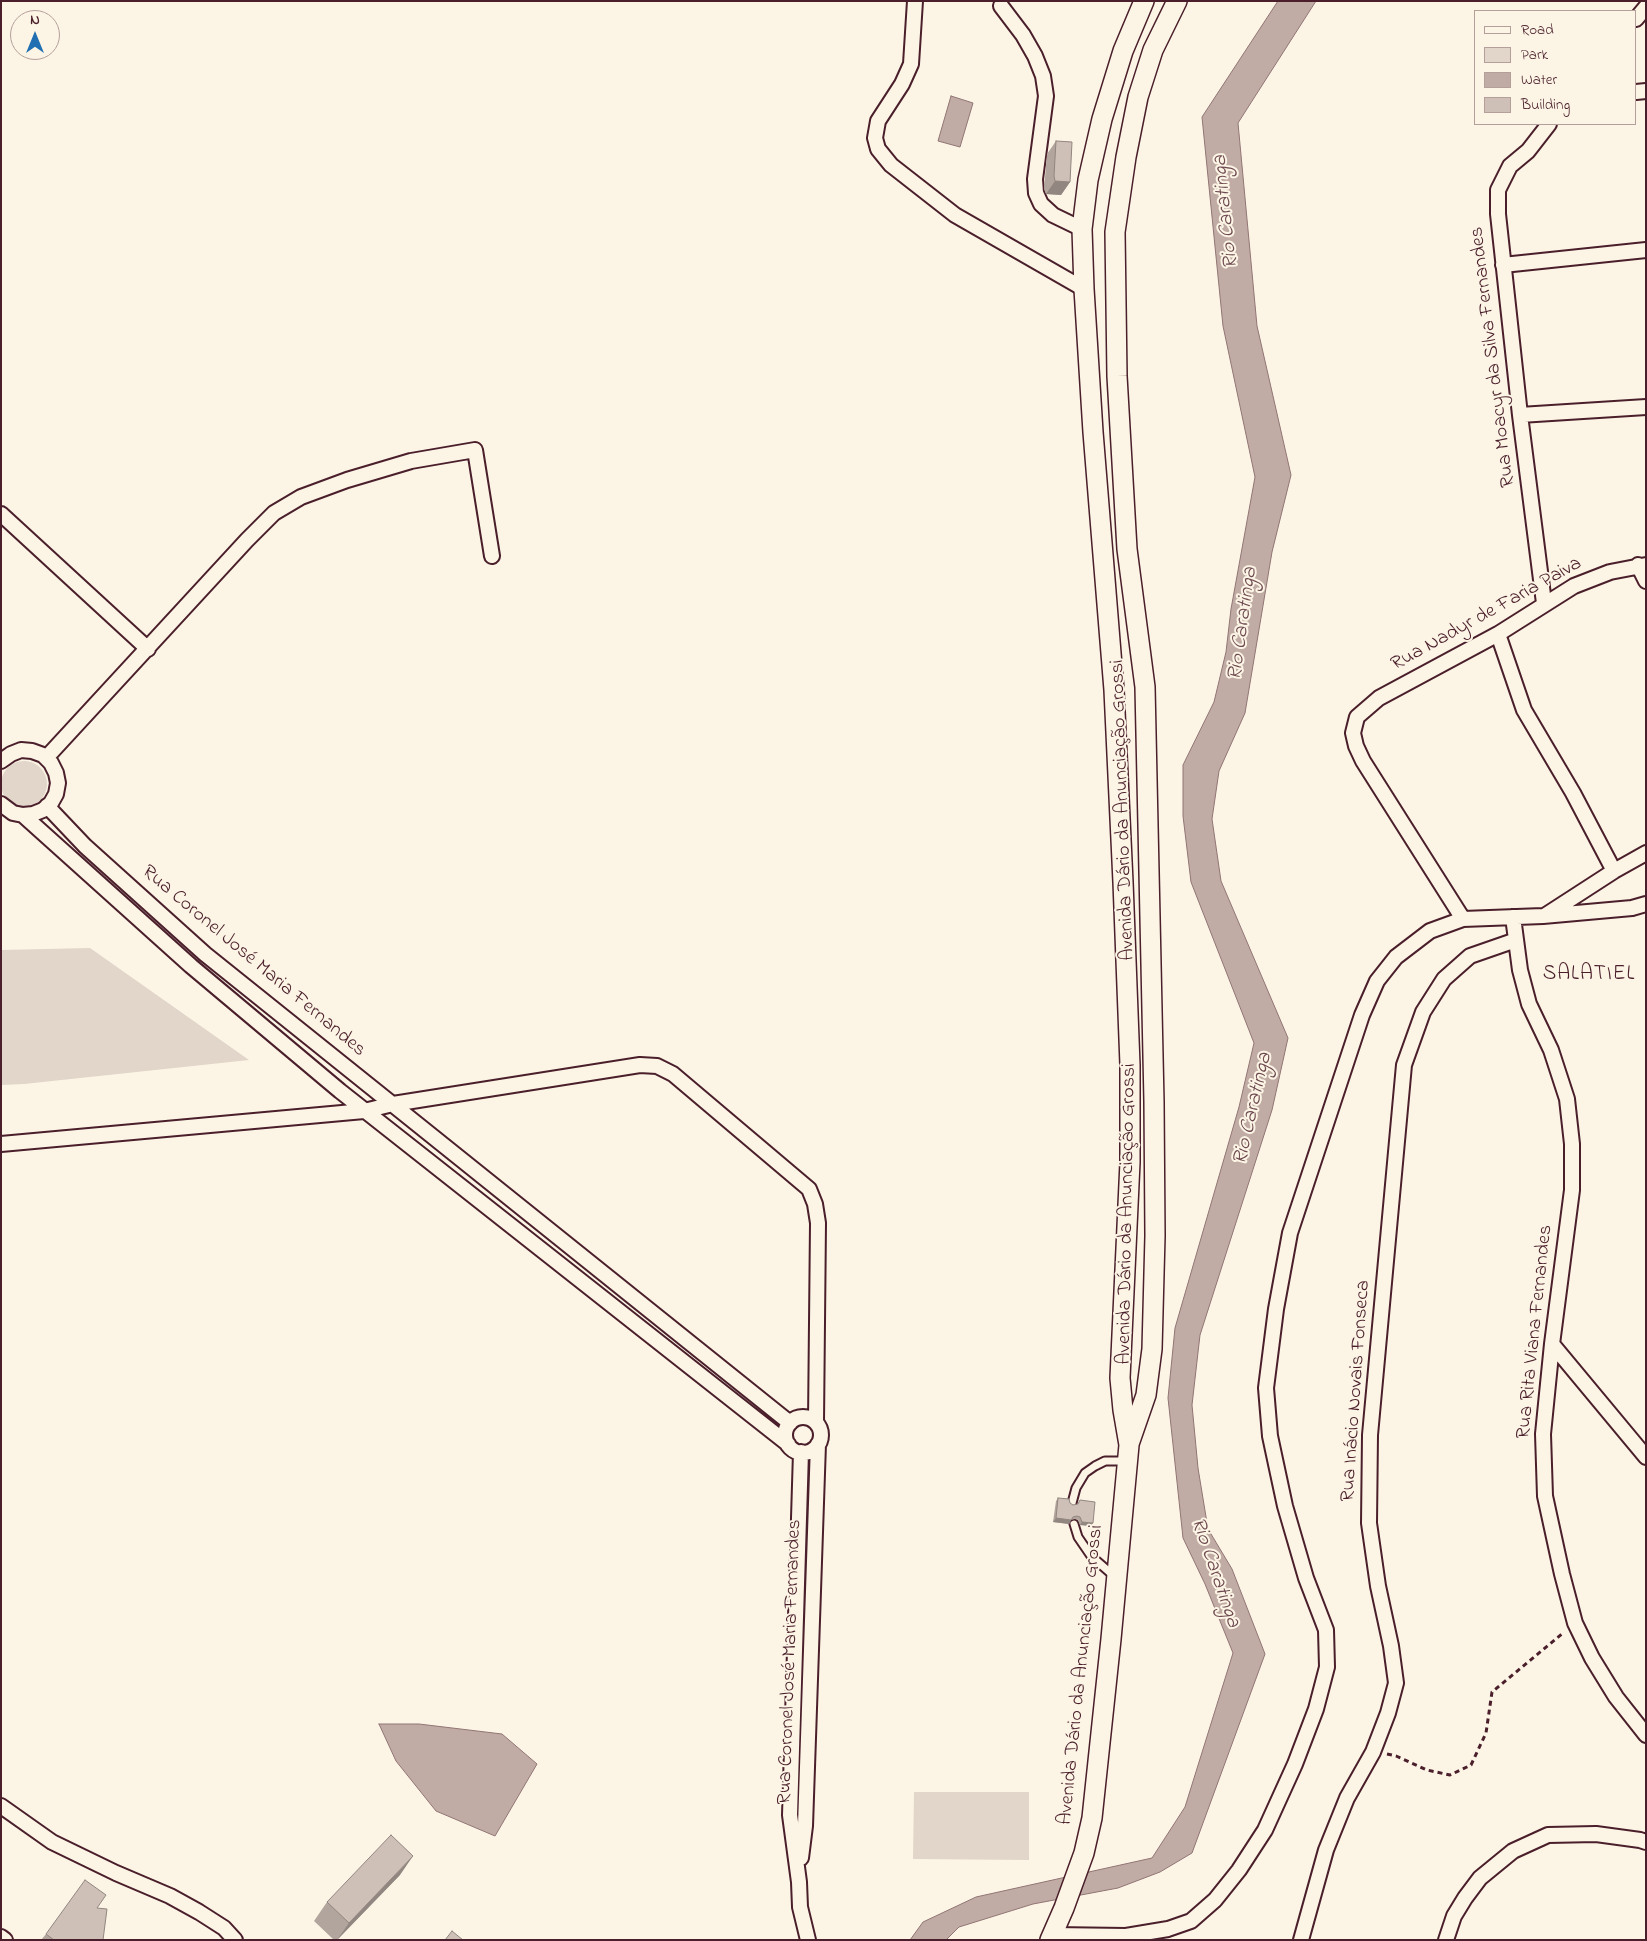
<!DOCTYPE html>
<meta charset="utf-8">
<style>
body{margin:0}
#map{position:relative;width:1647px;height:1941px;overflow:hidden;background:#fcf5e5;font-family:"Indie Flower",sans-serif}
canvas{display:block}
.frame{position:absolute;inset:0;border:2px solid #4a1f2b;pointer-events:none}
.legend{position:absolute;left:1474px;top:10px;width:162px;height:115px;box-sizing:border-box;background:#fcf5e5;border:1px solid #b59f9b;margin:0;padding:6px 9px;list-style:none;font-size:15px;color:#4a1f2b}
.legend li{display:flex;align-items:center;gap:10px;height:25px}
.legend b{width:25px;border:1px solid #b59f9b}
.north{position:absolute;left:10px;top:10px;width:50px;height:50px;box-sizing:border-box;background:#fcf5e5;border:1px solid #b59f9b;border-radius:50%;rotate:0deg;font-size:14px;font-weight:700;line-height:20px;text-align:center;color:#4a1f2b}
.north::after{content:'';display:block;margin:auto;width:18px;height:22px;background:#1f6fb2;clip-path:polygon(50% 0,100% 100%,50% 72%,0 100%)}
</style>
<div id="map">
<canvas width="1647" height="1941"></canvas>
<div class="frame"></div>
<ul class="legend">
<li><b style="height:6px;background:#fcf5e5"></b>Road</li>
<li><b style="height:14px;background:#e2d5ca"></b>Park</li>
<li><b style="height:14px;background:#c0aca5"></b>Water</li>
<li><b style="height:14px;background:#cfc0b7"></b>Building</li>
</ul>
<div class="north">N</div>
</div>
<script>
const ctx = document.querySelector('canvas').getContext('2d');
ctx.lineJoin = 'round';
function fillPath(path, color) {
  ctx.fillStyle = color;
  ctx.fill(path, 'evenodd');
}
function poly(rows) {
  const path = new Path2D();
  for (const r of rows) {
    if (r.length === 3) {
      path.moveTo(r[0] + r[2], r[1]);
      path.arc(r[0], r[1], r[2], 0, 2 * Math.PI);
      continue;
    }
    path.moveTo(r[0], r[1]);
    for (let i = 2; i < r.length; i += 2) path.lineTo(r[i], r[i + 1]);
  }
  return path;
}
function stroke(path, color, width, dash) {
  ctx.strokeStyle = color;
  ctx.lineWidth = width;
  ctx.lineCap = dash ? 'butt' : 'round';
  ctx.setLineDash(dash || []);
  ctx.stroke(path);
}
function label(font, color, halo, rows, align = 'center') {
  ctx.font = font + ' "Indie Flower",sans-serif';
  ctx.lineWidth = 4;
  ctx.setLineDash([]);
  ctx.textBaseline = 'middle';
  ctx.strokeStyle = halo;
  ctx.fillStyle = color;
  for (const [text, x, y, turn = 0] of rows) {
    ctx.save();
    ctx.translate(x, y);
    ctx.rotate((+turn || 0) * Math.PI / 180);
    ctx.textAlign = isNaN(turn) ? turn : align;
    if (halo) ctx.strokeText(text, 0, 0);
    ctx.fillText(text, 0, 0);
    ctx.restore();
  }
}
fillPath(poly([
 [24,784,23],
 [90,948,249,1060,24,1084,1,1085,1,950],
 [914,1792,1029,1792,1029,1860,913,1859]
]), '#e2d5ca');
const water = poly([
 [1278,1,1316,1,1238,123,1257,326,1291,475,1272,552,1245,713,1219,771,1212,819,1221,881,1288,1038,1272,1110,1200,1335,1192,1405,1198,1468,1208,1529,1232,1569,1265,1654,1192,1853,1160,1872,1118,1888,1033,1904,959,1927,946,1940,910,1940,923,1922,976,1897,1152,1858,1185,1807,1233,1653,1205,1584,1183,1538,1168,1398,1175,1328,1239,1107,1254,1043,1191,882,1183,816,1183,765,1214,702,1226,652,1231,609,1255,477,1223,326,1202,117,1278,1],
 [951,96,973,103,960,147,938,141,951,96],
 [379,1724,419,1724,502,1734,537,1764,495,1836,436,1811,396,1761,379,1724]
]);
fillPath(water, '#c0aca5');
stroke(water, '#917474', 1);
const lane = poly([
 [1072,1503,1076,1488,1085,1473,1095,1466,1105,1461,1126,1461],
 [1074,1524,1078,1537,1091,1556,1114,1576]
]);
const street = poly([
 [915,1,911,64,902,84,878,121,875,138,878,149,891,165,955,215,1084,289],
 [1001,6,1023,35,1035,56,1043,76,1046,96,1035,179,1036,193,1041,204,1053,215,1082,229],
 [1636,19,1646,7],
 [1636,92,1646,91],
 [1503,265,1646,250],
 [1520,415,1646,407],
 [1,514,148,649],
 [1638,565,1646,581],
 [1544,603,1520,415,1498,214,1498,190,1510,166,1528,151,1549,124],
 [1498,634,1524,710,1573,793,1614,871],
 [46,758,247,540,274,513,301,497,347,480,411,461,475,450,492,556],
 [1,761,11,754,21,750,32,751,43,755,51,763,56,773,58,783,56,794,51,803,43,810,33,814,23,815,13,813,1,804],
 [47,806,85,846,205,954,790,1423],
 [23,815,191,966,340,1091,788,1444],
 [1546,915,1614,871,1646,853],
 [1513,917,1520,970,1529,1004,1551,1050,1567,1099,1572,1144,1572,1190,1552,1344,1543,1434,1545,1496,1562,1574,1575,1623,1592,1658,1616,1697,1646,1735],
 [1463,919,1363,761,1356,746,1353,733,1357,717,1379,698,1498,634,1574,586,1610,572,1646,565],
 [1,1144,364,1111,393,1104,640,1065,657,1066,673,1074,809,1189,815,1204,818,1223,816,1422],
 [1552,1344,1646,1457],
 [803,1435,18],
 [801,1452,790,1815,799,1882,800,1907,808,1940],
 [1,1806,52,1842,116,1873,170,1896,199,1912,224,1928,235,1940],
 [801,1858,805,1826,818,1444],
 [1053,1935,1126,1936,1168,1929,1191,1921,1215,1900,1239,1870,1265,1830,1295,1764,1316,1709,1327,1667,1326,1630,1306,1578,1285,1506,1270,1436,1266,1388,1276,1309,1290,1233,1362,1015,1377,981,1396,957,1430,931,1463,919,1543,916,1632,908,1646,904],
 [1,1937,5,1940],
 [1301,1940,1326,1850,1347,1798,1373,1752,1388,1713,1396,1683,1391,1646,1378,1586,1369,1523,1370,1435,1404,1065,1423,1012,1444,979,1470,956,1516,940],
 [1446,1940,1454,1916,1465,1898,1480,1878,1513,1851,1548,1835,1596,1834,1640,1840,1646,1842]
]);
const secondary = poly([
 [1129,1444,1146,1395,1152,1349,1155,1236,1154,1102,1145,687,1127,549,1117,376,1115,232,1126,157,1138,97,1153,50,1177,1],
 [1050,1940,1064,1908,1084,1853,1092,1818,1111,1639,1129,1445,1123,1410,1120,1378,1130,1162,1130,1065,1123,882,1114,690,1093,432,1084,289,1082,229,1088,180,1102,119,1123,51,1144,1]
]);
stroke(lane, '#4a1f2b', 11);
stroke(street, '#4a1f2b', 18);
stroke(secondary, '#4a1f2b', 22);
stroke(poly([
 [1387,1754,1396,1756,1427,1770,1450,1775,1471,1765,1486,1733,1492,1692,1563,1633]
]), '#4a1f2b', 3, [5, 4]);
stroke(lane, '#fcf5e5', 7);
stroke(street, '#fcf5e5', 14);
stroke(secondary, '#fcf5e5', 19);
fillPath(poly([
 [1056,141,1070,182,1061,195,1046,194,1044,189,1047,154],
 [1058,1498,1070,1503,1093,1523,1091,1526,1080,1525,1078,1520,1075,1519,1071,1520,1069,1524,1053,1522,1056,1501],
 [400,1875,337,1940,334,1940,314,1921,327,1902],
 [97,1908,103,1940,41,1940,46,1934]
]), '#b2a59d');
fillPath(poly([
 [1055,181,1070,182,1061,195,1046,194],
 [1056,1518,1071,1520,1069,1524,1053,1522],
 [1082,1522,1093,1523,1091,1526,1080,1525],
 [413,1856,400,1875,337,1940,349,1923]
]), '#918680');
const building = poly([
 [1056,141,1072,142,1070,182,1055,181,1054,176,1056,141],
 [1058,1498,1069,1499,1070,1503,1073,1505,1078,1504,1080,1500,1095,1502,1093,1523,1082,1522,1080,1517,1077,1516,1073,1517,1071,1520,1056,1518,1058,1498],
 [391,1835,413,1856,349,1923,327,1902,391,1835],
 [85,1880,106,1895,97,1908,107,1909,103,1940,54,1940,46,1934,85,1880],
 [452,1931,463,1940,445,1940,452,1931]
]);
fillPath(building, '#cfc0b7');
stroke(building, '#918680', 1);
label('20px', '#4a1f2b', '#fcf5e5', [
 ["Rua Moacyr da Silva Fernandes",1494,357,-97],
 ["Rua Nadyr de Faria Paiva",1487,615,-29],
 ["Avenida Dário da Anunciação Grossi",1124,810,-92],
 ["Rua Coronel José Maria Fernandes",253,962,40],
 ["Avenida Dário da Anunciação Grossi",1128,1214,-89],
 ["Rua Rita Viana Fernandes",1536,1332,-84],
 ["Rua Inácio Novais Fonseca",1357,1391,-86],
 ["Rua Coronel José Maria Fernandes",791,1662,-88],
 ["Avenida Dário da Anunciação Grossi",1082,1675,-84]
]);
label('italic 21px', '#6d4950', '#fcf5e5', [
 ["Rio Caratinga",1227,212,-96],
 ["Rio Caratinga",1244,624,-82],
 ["Rio Caratinga",1254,1109,-77],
 ["Rio Caratinga",1214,1573,71]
]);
ctx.letterSpacing = '1px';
label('21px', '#4a1f2b', '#fcf5e5', [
 ["SALATIEL",1589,976]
]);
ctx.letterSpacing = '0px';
</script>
